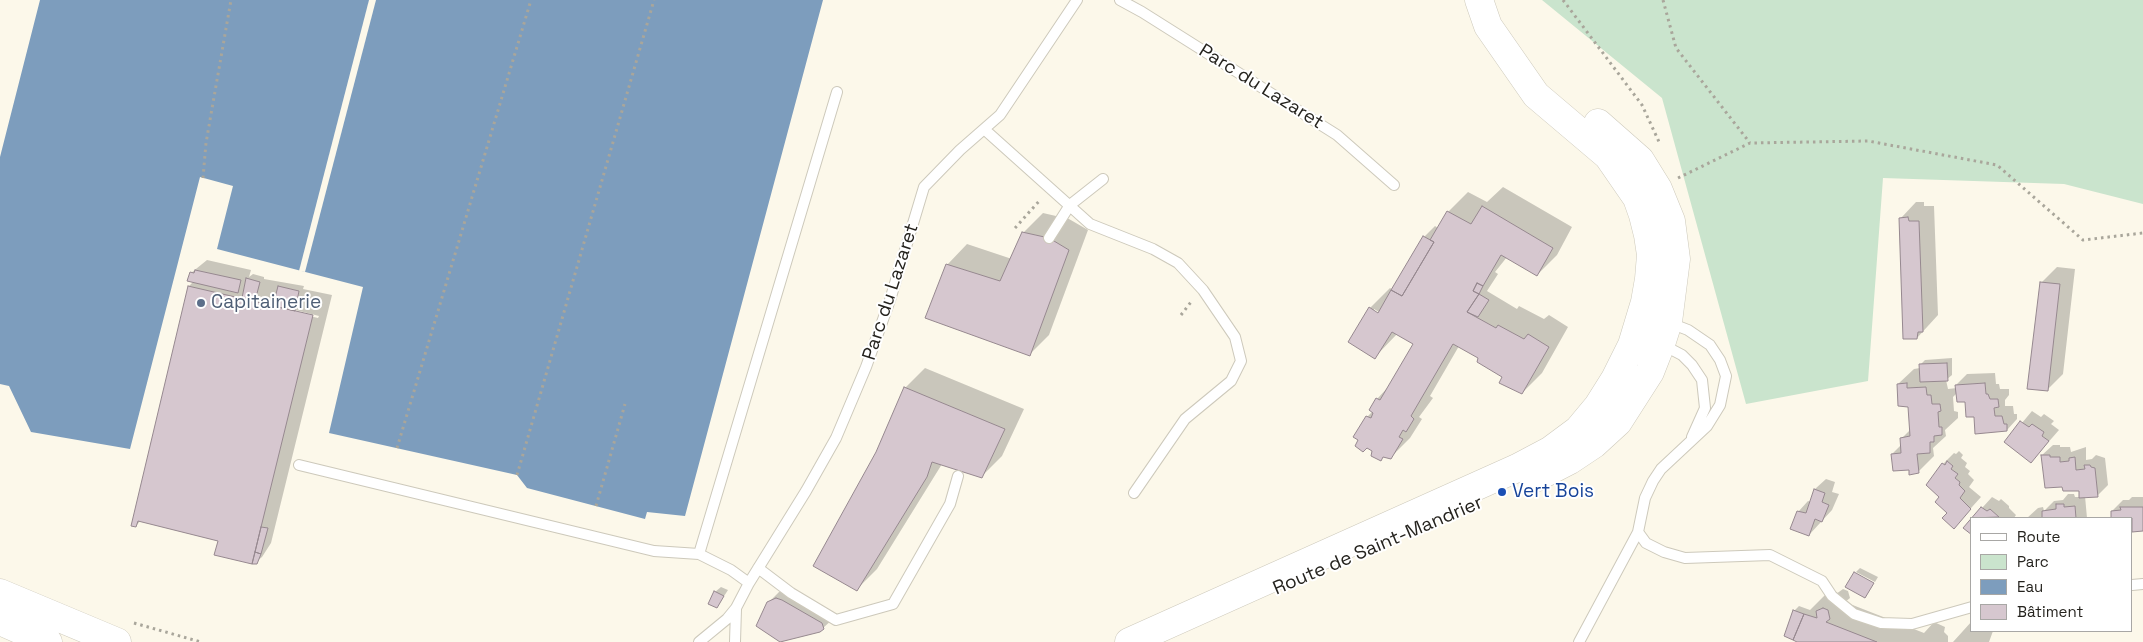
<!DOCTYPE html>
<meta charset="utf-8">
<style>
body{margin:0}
#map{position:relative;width:2143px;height:642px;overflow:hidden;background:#fcf8ea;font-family:"Space Grotesk",sans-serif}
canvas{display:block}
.legend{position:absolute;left:1970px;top:517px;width:162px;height:115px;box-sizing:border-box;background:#fff;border:1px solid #a8a7a5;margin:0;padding:6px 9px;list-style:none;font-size:15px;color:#25231e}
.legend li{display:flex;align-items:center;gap:10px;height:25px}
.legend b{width:25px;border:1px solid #a8a7a5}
</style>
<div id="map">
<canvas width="2143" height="642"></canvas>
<ul class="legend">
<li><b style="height:6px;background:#fff"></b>Route</li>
<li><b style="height:14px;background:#cae4cd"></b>Parc</li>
<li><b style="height:14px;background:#7d9dbd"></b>Eau</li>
<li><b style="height:14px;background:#d6c7cf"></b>Bâtiment</li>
</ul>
</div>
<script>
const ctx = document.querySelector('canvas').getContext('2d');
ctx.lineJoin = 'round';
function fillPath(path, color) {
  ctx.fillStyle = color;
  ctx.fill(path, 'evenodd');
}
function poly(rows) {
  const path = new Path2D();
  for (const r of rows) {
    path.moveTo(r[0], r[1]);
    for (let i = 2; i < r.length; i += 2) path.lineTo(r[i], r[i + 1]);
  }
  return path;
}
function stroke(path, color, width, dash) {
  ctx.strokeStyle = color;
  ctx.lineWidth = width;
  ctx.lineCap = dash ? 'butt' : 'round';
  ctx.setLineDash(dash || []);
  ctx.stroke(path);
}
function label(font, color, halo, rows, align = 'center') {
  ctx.font = font + ' "Space Grotesk",sans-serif';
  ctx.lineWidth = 4;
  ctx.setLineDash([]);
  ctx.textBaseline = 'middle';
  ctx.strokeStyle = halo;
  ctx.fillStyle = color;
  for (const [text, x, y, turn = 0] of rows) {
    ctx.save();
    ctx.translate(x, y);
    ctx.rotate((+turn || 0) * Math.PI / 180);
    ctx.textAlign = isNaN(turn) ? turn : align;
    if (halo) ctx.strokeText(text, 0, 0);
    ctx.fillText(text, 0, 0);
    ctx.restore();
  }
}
fillPath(poly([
 [1542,0,2143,0,2143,204,2064,184,1883,178,1868,381,1746,404,1662,98]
]), '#cae4cd');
fillPath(poly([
 [40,0,823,0,685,516,647,512,645,519,527,488,517,475,329,433,363,287,217,249,233,186,200,177,130,449,31,432,9,386,0,384,0,157]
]), '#7d9dbd');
fillPath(poly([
 [369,0,376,0,305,272,299,271]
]), '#fcf8ea');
fillPath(poly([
 [1503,187,1572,227,1557,255,1537,275,1507,257,1495,272,1498,274,1487,291,1517,309,1519,306,1544,319,1549,315,1568,327,1542,373,1522,393,1480,358,1459,346,1430,396,1433,398,1419,417,1422,419,1410,438,1390,458,1384,456,1380,460,1367,417,1373,411,1377,399,1390,385,1415,344,1397,334,1375,357,1370,308,1390,288,1393,290,1424,237,1435,226,1438,228,1448,212,1468,192,1487,202],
 [1374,309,1384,315,1383,317,1374,312],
 [1916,202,1924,202,1924,206,1934,206,1938,315,1917,338,1901,218],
 [1043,213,1069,219,1088,230,1049,335,1029,355,947,265,967,244,1012,259,1023,233],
 [207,260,251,270,249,277,253,274,264,277,264,279,304,286,303,289,332,295,271,543,262,557,256,562,252,563,219,540,141,520,136,526,132,525,189,286,194,281,191,273],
 [272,304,319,316,318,318,272,307],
 [2057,267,2075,269,2063,374,2047,390,2041,283],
 [1952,358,1952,375,1946,380,1948,389,1957,388,1956,385,1967,374,1995,373,1996,384,1999,384,2000,389,2009,389,2009,395,2005,400,2005,406,2013,406,2014,414,2017,414,2017,419,2007,430,1975,416,1966,401,1957,393,1953,397,1954,411,1958,412,1958,418,1945,430,1946,436,1933,448,1934,456,1918,472,1910,469,1892,454,1902,444,1902,438,1911,429,1910,405,1898,384,1914,369,1920,368,1920,365,1925,360],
 [925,368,1024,409,1002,456,982,476,942,464,877,569,857,589,877,453,905,388],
 [2032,411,2041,417,2044,414,2054,421,2051,424,2059,430,2031,462,2006,442],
 [2053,445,2060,445,2060,447,2070,447,2071,452,2086,447,2086,460,2092,459,2096,455,2105,458,2108,485,2097,496,2085,496,2087,518,2027,518,2038,508,2043,507,2044,511,2054,501,2063,500,2068,494,2074,494,2075,497,2081,497,2080,490,2063,485,2042,455],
 [1959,451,1963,455,1961,458,1967,463,1965,467,1970,471,1968,474,1974,480,1969,487,1981,497,1954,527,1941,496,1927,485,1943,464,1954,453,1956,454],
 [1826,479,1835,482,1832,492,1839,494,1832,510,1809,535,1798,512,1808,501,1811,502,1815,489],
 [1992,497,1999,501,2001,499,2009,506,2009,508,2016,515,2014,518,1973,518],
 [2132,497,2143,497,2143,530,2132,530,2132,518,2112,518,2112,511,2123,500,2129,500],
 [1860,568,1878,577,1875,582,1856,572],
 [721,587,728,590,717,607,715,592],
 [788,588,834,618,823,628,768,603,779,592],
 [1843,589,1848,591,1850,598,1845,602,1924,633,1934,622,1945,627,1944,632,1948,636,1948,642,1800,642,1794,611,1799,606,1810,610,1825,595,1832,597],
 [1972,621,1972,631,1993,631,1989,642,1953,642]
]), '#0003');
const building = poly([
 [1482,206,1553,248,1537,276,1501,255,1483,286,1477,283,1473,291,1479,294,1467,312,1496,328,1498,325,1524,339,1528,334,1549,347,1522,394,1499,383,1502,377,1477,362,1478,358,1453,344,1411,416,1414,419,1406,432,1403,430,1399,437,1403,439,1391,459,1383,457,1381,461,1371,456,1372,451,1367,448,1363,452,1355,446,1358,440,1353,437,1366,416,1371,418,1373,413,1369,410,1376,398,1380,400,1413,344,1392,332,1375,359,1348,342,1369,307,1378,313,1391,290,1402,296,1434,242,1430,240,1447,211,1471,224,1482,206],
 [1908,217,1909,221,1919,221,1923,332,1918,332,1917,339,1903,339,1899,218,1908,217],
 [1022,232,1049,238,1069,250,1030,356,925,318,946,264,1000,281,1022,232],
 [1423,236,1434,242,1402,296,1391,290,1423,236],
 [195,270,241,280,238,293,187,281,190,272,194,273,195,270],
 [246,278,260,282,255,301,242,298,246,278],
 [2040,282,2060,284,2048,391,2027,389,2040,282],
 [1477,283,1483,286,1479,294,1473,291,1477,283],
 [188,286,313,315,252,564,214,555,218,541,138,521,136,527,131,526,188,286],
 [278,286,299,291,295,311,273,306,278,286],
 [1479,294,1489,300,1478,317,1467,312,1479,294],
 [1947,363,1948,381,1920,382,1919,364,1947,363],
 [1907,383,1907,388,1926,387,1927,395,1931,395,1932,404,1940,404,1941,411,1938,412,1939,427,1942,427,1942,435,1934,436,1934,442,1930,442,1930,453,1917,454,1919,473,1909,475,1909,470,1893,471,1891,454,1901,453,1900,438,1910,436,1908,407,1898,406,1897,384,1907,383],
 [1985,383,1986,394,1988,394,1990,399,1998,399,1999,407,1994,408,1995,416,2002,416,2004,424,2007,424,2007,431,1975,434,1974,417,1966,417,1965,402,1957,402,1955,385,1985,383],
 [904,387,1005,429,982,478,932,462,927,477,857,591,813,566,876,452,904,387],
 [2020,421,2029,427,2032,424,2044,432,2042,436,2049,441,2031,463,2004,442,2020,421],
 [2041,455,2050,455,2050,457,2060,457,2060,462,2069,461,2069,458,2075,457,2076,470,2085,469,2084,465,2090,465,2091,467,2095,468,2098,497,2079,498,2079,491,2063,491,2062,487,2045,488,2041,455],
 [1947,461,1953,466,1951,469,1958,474,1955,478,1960,482,1959,485,1965,491,1960,498,1971,509,1954,529,1942,518,1947,513,1935,502,1939,497,1926,485,1942,463,1945,465,1947,461],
 [1814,489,1825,493,1822,502,1829,505,1822,522,1815,519,1809,536,1790,529,1797,511,1806,513,1814,489],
 [2056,504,2064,504,2064,507,2075,506,2076,518,2042,518,2042,511,2056,509,2056,504],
 [1981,507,1987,511,1990,509,1999,517,1972,518,1972,535,1963,528,1981,507],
 [2120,507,2143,507,2143,531,2132,532,2132,518,2111,518,2111,511,2121,510,2120,507],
 [261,527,268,528,261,554,255,552,261,527],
 [255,552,261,554,257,564,252,564,255,552],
 [1854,572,1874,583,1865,598,1845,587,1854,572],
 [714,591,724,596,717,608,708,604,714,591],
 [776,598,782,600,822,623,824,629,820,632,780,642,756,626,767,602,776,598],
 [1823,608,1828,610,1830,619,1826,622,1877,642,1797,642,1793,640,1804,614,1817,618,1816,611,1823,608],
 [1793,610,1804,614,1793,640,1784,636,1793,610]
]);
fillPath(building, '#d6c7cf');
stroke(building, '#96888f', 1);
const lane = poly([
 [1120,0,1142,12,1337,135,1394,185],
 [984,129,1090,224,1153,249,1178,263,1203,290,1235,337,1241,361,1231,381,1185,419,1134,493],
 [1049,238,1070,205,1103,179],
 [1661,344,1682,355,1692,365,1702,380,1705,408,1692,437],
 [299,465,654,551,699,554,731,570,749,583],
 [1638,532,1646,543,1664,552,1685,558,1770,555,1822,581,1832,596,1854,614,1881,623,1912,624,1972,607],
 [699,554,837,92],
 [758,568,791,593,836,620,893,604,950,504,958,476],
 [2132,585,2143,584],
 [699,642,727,619,736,608,749,583,806,491,836,438,866,367,890,300,924,187,960,150,1000,115,1077,0],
 [735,642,736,609],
 [1579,642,1638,532,1645,498,1653,481,1661,469,1707,426,1720,405,1726,376,1720,360,1710,345,1688,330,1670,323]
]);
const secondary = poly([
 [1535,478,1570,460,1594,444,1618,422,1650,372,1661,344,1668,322,1676,259,1671,221,1658,189,1640,160,1598,123],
 [0,593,117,642],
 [0,621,48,642],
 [1129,642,1517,468,1551,450,1578,430,1598,406,1615,379,1632,345,1645,302,1649,279,1651,255,1648,235,1643,215,1637,198,1608,156,1536,95,1488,26,1479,0]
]);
stroke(lane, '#cdc9bb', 12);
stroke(secondary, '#cdc9bb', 29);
stroke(poly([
 [1563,0,1642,105,1660,144],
 [1663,0,1676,48,1750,143],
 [203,178,206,143,231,0],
 [1678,178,1750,143,1868,141,1997,165,2083,240,2143,233],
 [1015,228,1041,199],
 [1181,315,1191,302],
 [397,448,531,0],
 [517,475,654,0],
 [596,506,625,404],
 [134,623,201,642]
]), '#a9a69b', 3, [2.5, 4]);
stroke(lane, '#fff', 10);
stroke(secondary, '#fff', 28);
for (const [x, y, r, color] of [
 [201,303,5,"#5c6f8a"],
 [1502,492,5,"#1a4fb4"]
]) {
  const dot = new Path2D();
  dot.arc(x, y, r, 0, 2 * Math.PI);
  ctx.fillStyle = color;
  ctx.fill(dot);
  stroke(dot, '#fff', 2);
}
label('19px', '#25231e', '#fff', [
 ["Parc du Lazaret",1261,87,32],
 ["Parc du Lazaret",891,292,-72],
 ["Route de Saint-Mandrier",1378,546,-23]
]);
label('19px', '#4e5e75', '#fff', [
 ["Capitainerie",211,303]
], 'left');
label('19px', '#164399', '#fff', [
 ["Vert Bois",1512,492]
], 'left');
</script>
